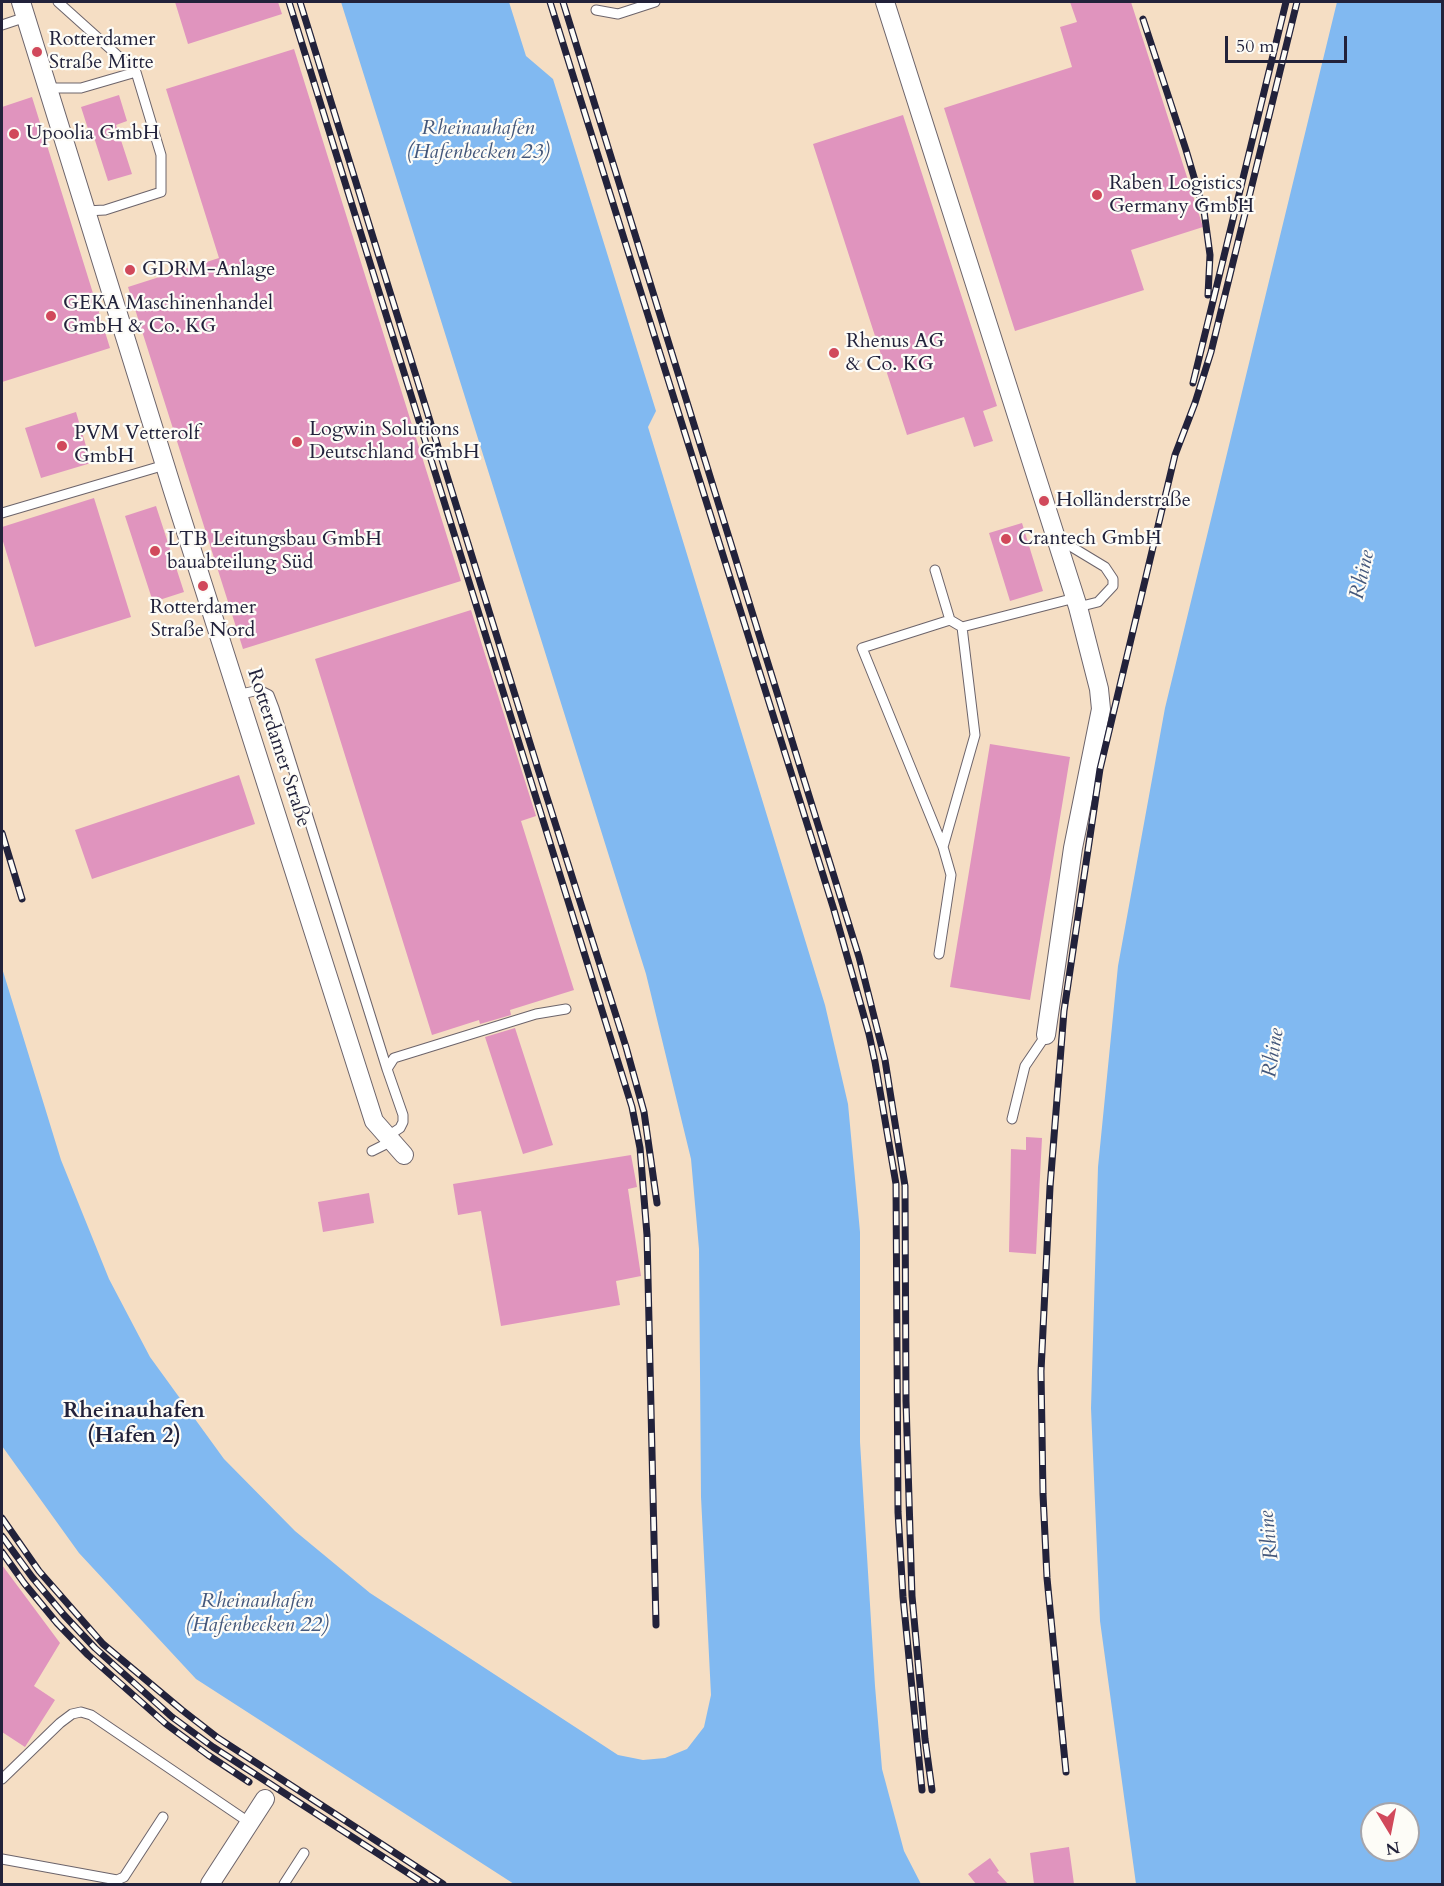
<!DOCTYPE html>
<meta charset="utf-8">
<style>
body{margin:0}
#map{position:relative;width:1444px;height:1886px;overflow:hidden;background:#f5dec4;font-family:Cardo,serif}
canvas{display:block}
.frame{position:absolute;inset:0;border:3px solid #22223b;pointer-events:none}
.north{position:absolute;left:1360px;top:1802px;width:60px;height:60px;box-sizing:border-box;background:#fdfcf7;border:2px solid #a5a5ac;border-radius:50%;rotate:170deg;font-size:16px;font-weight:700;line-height:24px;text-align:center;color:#22223b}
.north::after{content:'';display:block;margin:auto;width:21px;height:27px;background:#d1495b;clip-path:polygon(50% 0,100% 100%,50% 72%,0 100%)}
.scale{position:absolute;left:1225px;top:36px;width:122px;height:27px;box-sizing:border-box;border:3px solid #22223b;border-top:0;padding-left:8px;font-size:18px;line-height:21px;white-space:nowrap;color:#22223b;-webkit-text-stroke:4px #fdfcf7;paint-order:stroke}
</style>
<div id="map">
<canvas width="1444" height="1886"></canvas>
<div class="frame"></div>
<div class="north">N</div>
<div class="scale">50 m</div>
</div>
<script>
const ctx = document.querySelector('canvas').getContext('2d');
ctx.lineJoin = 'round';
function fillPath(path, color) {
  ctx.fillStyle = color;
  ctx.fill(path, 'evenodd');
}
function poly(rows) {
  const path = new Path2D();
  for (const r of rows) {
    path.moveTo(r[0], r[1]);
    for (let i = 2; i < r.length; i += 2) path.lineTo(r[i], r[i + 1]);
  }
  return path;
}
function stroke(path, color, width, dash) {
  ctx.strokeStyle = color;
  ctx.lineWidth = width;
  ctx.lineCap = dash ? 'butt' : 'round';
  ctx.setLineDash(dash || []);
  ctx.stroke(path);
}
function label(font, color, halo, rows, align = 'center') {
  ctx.font = font + ' Cardo,serif';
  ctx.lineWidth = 4.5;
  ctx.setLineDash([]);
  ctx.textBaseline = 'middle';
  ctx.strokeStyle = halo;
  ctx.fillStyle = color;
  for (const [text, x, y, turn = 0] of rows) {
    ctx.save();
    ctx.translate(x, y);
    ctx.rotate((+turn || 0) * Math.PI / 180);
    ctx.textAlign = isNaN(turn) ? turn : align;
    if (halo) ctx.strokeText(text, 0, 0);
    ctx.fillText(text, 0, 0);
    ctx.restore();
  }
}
fillPath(poly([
 [341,2,509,2,526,56,553,79,656,411,648,427,825,1005,848,1104,860,1232,860,1442,875,1686,882,1769,904,1851,921,1884,514,1884,196,1679,79,1553,2,1446,2,968,61,1160,109,1279,150,1357,224,1459,295,1531,370,1593,618,1755,643,1760,665,1758,687,1749,704,1727,711,1695,701,1497,699,1249,691,1159,646,974],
 [1337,2,1442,2,1442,1884,1136,1884,1100,1621,1091,1408,1098,1167,1118,966,1165,708],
 [1372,1814,1408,1814,1408,1850,1372,1850]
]), '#81b9f1');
fillPath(poly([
 [175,2,278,2,282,14,188,44],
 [1070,2,1131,2,1203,227,1131,250,1144,290,1015,331,944,108,1072,67,1060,27,1077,22],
 [294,49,461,581,243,649,128,287,219,258,166,89],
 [119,95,127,121,116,125,132,174,108,181,92,131,89,132,81,107],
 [32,97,110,348,2,382,2,107],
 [903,115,997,406,983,411,993,441,974,447,964,417,907,435,813,144],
 [76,412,91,463,41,478,25,428],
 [94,498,131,617,35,647,2,538,2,527],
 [156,506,184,592,153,602,125,516],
 [1022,523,1043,591,1010,601,989,533],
 [471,610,536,816,521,821,574,990,510,1010,511,1015,480,1024,479,1020,432,1035,315,659],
 [990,744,1070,757,1030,1000,950,987],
 [239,775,255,824,92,879,75,830],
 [515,1028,553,1145,523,1154,485,1037],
 [1026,1137,1042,1138,1036,1254,1009,1252,1011,1149,1026,1150],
 [631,1155,637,1187,628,1189,641,1276,616,1281,620,1305,501,1326,481,1211,458,1215,453,1184],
 [369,1193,374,1223,323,1232,318,1202],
 [2,1565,60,1643,34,1686,55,1700,25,1747,2,1732],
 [1069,1847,1074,1884,1034,1884,1030,1853],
 [990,1858,999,1871,997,1872,1008,1884,976,1884,968,1874]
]), '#e094be');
const service = poly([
 [58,2,136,72],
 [596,10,618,14,655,2],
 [2,25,26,17],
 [48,88,81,88,136,72,161,155,161,192,105,210,86,211],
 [2,513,165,465],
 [1057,538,1105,567,1113,579,1113,586,1098,602,1078,607],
 [935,570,950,620,962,627,1075,598],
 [237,695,259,690,269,695,274,708,387,1069],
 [943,847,975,735,962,627],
 [939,954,951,875,943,847,862,648,950,620],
 [1012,1119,1025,1066,1046,1035],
 [388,1136,400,1128,403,1122,403,1115,387,1069,394,1058,536,1014,566,1009],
 [372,1151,392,1141],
 [2,1779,60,1723,72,1714,81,1712,91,1715,250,1823],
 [2,1859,117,1880,124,1877,163,1817],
 [284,1884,304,1853]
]);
const minor = poly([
 [21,2,173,491,374,1121,404,1155],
 [885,2,1078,607,1099,689,1101,709,1073,848,1046,1035],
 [210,1884,265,1799]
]);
stroke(service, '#6c646b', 11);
stroke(minor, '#6c646b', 20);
stroke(service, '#fff', 9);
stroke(minor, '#fff', 18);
const rail = poly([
 [289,2,632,1107,640,1148,647,1235,656,1625],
 [300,2,538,769,626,1047,644,1112,657,1203],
 [550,2,834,910,869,1034,875,1062,896,1184,898,1512,903,1597,922,1790],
 [563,2,859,957,885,1060,905,1186,906,1401,912,1596,925,1739,932,1790],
 [1143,19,1186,150,1204,211,1210,255,1208,295],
 [1193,383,1286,2],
 [2,833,22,899],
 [2,1518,39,1571,103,1644,182,1710,218,1738,443,1884],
 [2,1536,32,1577,64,1615,95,1648,172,1717,213,1747,425,1884],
 [2,1552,24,1583,57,1623,88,1655,166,1724,208,1755,249,1782],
 [1066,1772,1047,1578,1043,1494,1041,1371,1050,1187,1064,1011,1100,769,1175,455,1195,403,1211,352,1297,2]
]);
stroke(rail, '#22223b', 7);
stroke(rail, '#fdfcf7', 4.5, [14]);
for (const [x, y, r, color] of [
 [37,52,6,"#d1495b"],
 [14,134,6,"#d1495b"],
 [1097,195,6,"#d1495b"],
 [130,270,6,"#d1495b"],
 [51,316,6,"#d1495b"],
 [834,353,6,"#d1495b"],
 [297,442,6,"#d1495b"],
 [62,446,6,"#d1495b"],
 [1044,501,6,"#d1495b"],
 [1006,539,6,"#d1495b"],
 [155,551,6,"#d1495b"],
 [203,586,6,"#d1495b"]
]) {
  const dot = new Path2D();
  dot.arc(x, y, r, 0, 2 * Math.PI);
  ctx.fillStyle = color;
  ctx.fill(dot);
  stroke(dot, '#fdfcf7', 2);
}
label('20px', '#22223b', '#fdfcf7', [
 ["Rotterdamer",49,40],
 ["Straße Mitte",49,63],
 ["Upoolia GmbH",26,134],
 ["Raben Logistics",1109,184],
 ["Germany GmbH",1109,207],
 ["GDRM-Anlage",142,270],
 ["GEKA Maschinenhandel",63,304],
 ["GmbH & Co. KG",63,327],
 ["Rhenus AG",846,342],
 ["& Co. KG",846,365],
 ["Logwin Solutions",309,430],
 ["Deutschland GmbH",309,453],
 ["PVM Vetterolf",74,434],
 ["GmbH",74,457],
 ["Holländerstraße",1056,501],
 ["Crantech GmbH",1018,539],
 ["LTB Leitungsbau GmbH",167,540],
 ["bauabteilung Süd",167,563],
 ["Rotterdamer",203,608,"center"],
 ["Straße Nord",203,631,"center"]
], 'left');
label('20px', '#22223b', '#fdfcf7', [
 ["Rotterdamer Straße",278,748,72]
]);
label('italic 21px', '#43577b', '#fdfcf7', [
 ["Rheinauhafen",478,129],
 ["(Hafenbecken 23)",478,153],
 ["Rhine",1363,575,-77],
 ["Rhine",1274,1053,-81],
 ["Rhine",1270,1535,-96],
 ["Rheinauhafen",257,1602],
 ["(Hafenbecken 22)",257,1626]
]);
label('bold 22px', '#22223b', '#fdfcf7', [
 ["Rheinauhafen",134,1412],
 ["(Hafen 2)",134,1437]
]);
</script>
